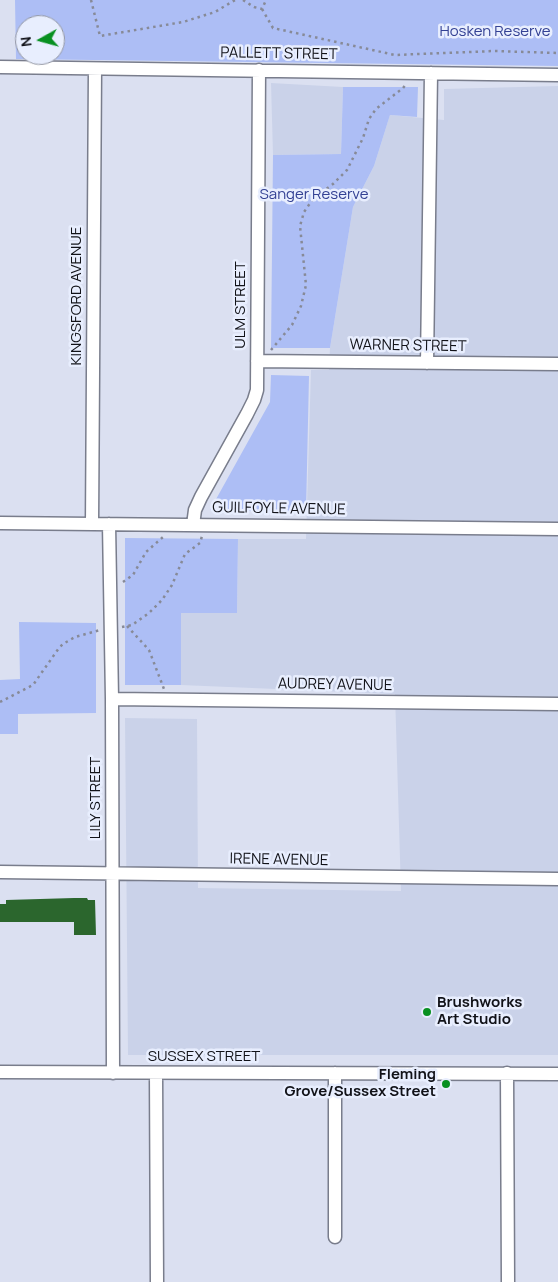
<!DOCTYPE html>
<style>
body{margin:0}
#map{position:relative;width:558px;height:1282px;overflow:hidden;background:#dbe0f1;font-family:Manrope,sans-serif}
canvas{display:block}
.north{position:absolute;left:15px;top:15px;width:50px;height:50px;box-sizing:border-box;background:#e8eefe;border:1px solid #9296a2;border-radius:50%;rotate:263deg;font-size:14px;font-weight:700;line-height:20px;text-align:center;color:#111218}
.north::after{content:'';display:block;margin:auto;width:18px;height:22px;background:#089021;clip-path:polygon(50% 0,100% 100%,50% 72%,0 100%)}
</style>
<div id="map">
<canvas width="558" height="1282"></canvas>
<div class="north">N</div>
</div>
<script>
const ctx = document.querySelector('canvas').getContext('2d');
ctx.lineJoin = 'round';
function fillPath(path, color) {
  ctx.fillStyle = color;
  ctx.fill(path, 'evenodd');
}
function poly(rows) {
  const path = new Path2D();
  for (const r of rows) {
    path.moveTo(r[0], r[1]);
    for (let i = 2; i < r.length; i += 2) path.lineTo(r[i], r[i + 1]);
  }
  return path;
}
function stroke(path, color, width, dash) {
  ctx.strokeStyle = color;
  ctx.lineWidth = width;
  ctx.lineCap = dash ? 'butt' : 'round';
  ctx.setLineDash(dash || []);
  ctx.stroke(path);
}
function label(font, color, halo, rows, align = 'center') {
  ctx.font = font + ' Manrope,sans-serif';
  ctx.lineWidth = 5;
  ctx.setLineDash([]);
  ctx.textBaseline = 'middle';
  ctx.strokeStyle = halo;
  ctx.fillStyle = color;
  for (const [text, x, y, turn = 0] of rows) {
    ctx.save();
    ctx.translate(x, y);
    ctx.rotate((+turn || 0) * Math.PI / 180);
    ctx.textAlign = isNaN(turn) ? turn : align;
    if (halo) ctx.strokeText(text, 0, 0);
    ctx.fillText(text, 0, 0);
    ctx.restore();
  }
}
fillPath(poly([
 [271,83,343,87,341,154,273,155],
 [558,86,558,1055,128,1055,125,718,197,719,198,888,401,891,395,694,181,685,181,613,237,613,238,539,306,539,311,370,329,370,330,348,353,207,374,166,390,115,444,120,444,89]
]), '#cad2e9');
fillPath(poly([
 [15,0,558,0,558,66,16,59],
 [25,25,55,25,55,55,25,55],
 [343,87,418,87,417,117,390,115,374,166,353,207,330,348,271,348,273,155,341,154],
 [271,375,309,376,306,512,210,510,270,402],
 [125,538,238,539,237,613,181,613,181,685,125,685],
 [19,622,96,623,96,713,18,714,18,734,0,734,0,680,20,679]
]), '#adbef5');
fillPath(poly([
 [74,898,87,898,88,900,95,900,96,935,74,935,74,922,0,922,0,904,6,904,6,900]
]), '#2b662d');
const minor = poly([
 [0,67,558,75],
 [257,361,558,364],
 [427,363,431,73],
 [0,523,558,529],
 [92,524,95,69],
 [109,524,112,699,113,1073],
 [193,525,195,510,201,497,247,414,254,400,257,390,259,70],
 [112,699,558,704],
 [0,872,558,879],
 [0,1072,558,1074],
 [156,1073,157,1282],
 [335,1073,335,1237],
 [507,1073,508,1282]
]);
stroke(minor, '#797d8c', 15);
stroke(poly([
 [91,0,100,36,183,22,215,12,235,0],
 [243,0,254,7,262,9,266,0],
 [262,9,273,28,395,55,494,51,558,53],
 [271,350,292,325,301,306,306,285,300,226,304,212,313,199,333,184,347,170,363,138,369,119,376,109,403,88,406,84],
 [123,582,133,575,146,552,163,537],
 [127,626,149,650,164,689],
 [122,627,132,625,149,613,162,600,172,585,185,554,200,543,202,536],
 [0,702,33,685,59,648,63,644,75,637,100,630]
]), '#878a97', 2.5, [2.5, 4]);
stroke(minor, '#fff', 12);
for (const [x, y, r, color] of [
 [427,1012,5,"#089021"],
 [446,1084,5,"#089021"]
]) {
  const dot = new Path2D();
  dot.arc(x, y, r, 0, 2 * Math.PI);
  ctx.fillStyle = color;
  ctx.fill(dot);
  stroke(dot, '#e8eefe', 2);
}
label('15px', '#334194', '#e8eefe', [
 ["Hosken Reserve",495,32],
 ["Sanger Reserve",314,195]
]);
label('15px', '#111218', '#e8eefe', [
 ["PALLETT STREET",279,54,1],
 ["KINGSFORD AVENUE",77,296,-90],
 ["ULM STREET",241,305,-90],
 ["WARNER STREET",408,346,1],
 ["GUILFOYLE AVENUE",279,509,1],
 ["AUDREY AVENUE",335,685,1],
 ["LILY STREET",96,798,-90],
 ["IRENE AVENUE",279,860,1],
 ["SUSSEX STREET",204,1057]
]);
label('bold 15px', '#111218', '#e8eefe', [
 ["Brushworks",437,1003],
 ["Art Studio",437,1020],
 ["Fleming",436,1075,"right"],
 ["Grove/Sussex Street",436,1092,"right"]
], 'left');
</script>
